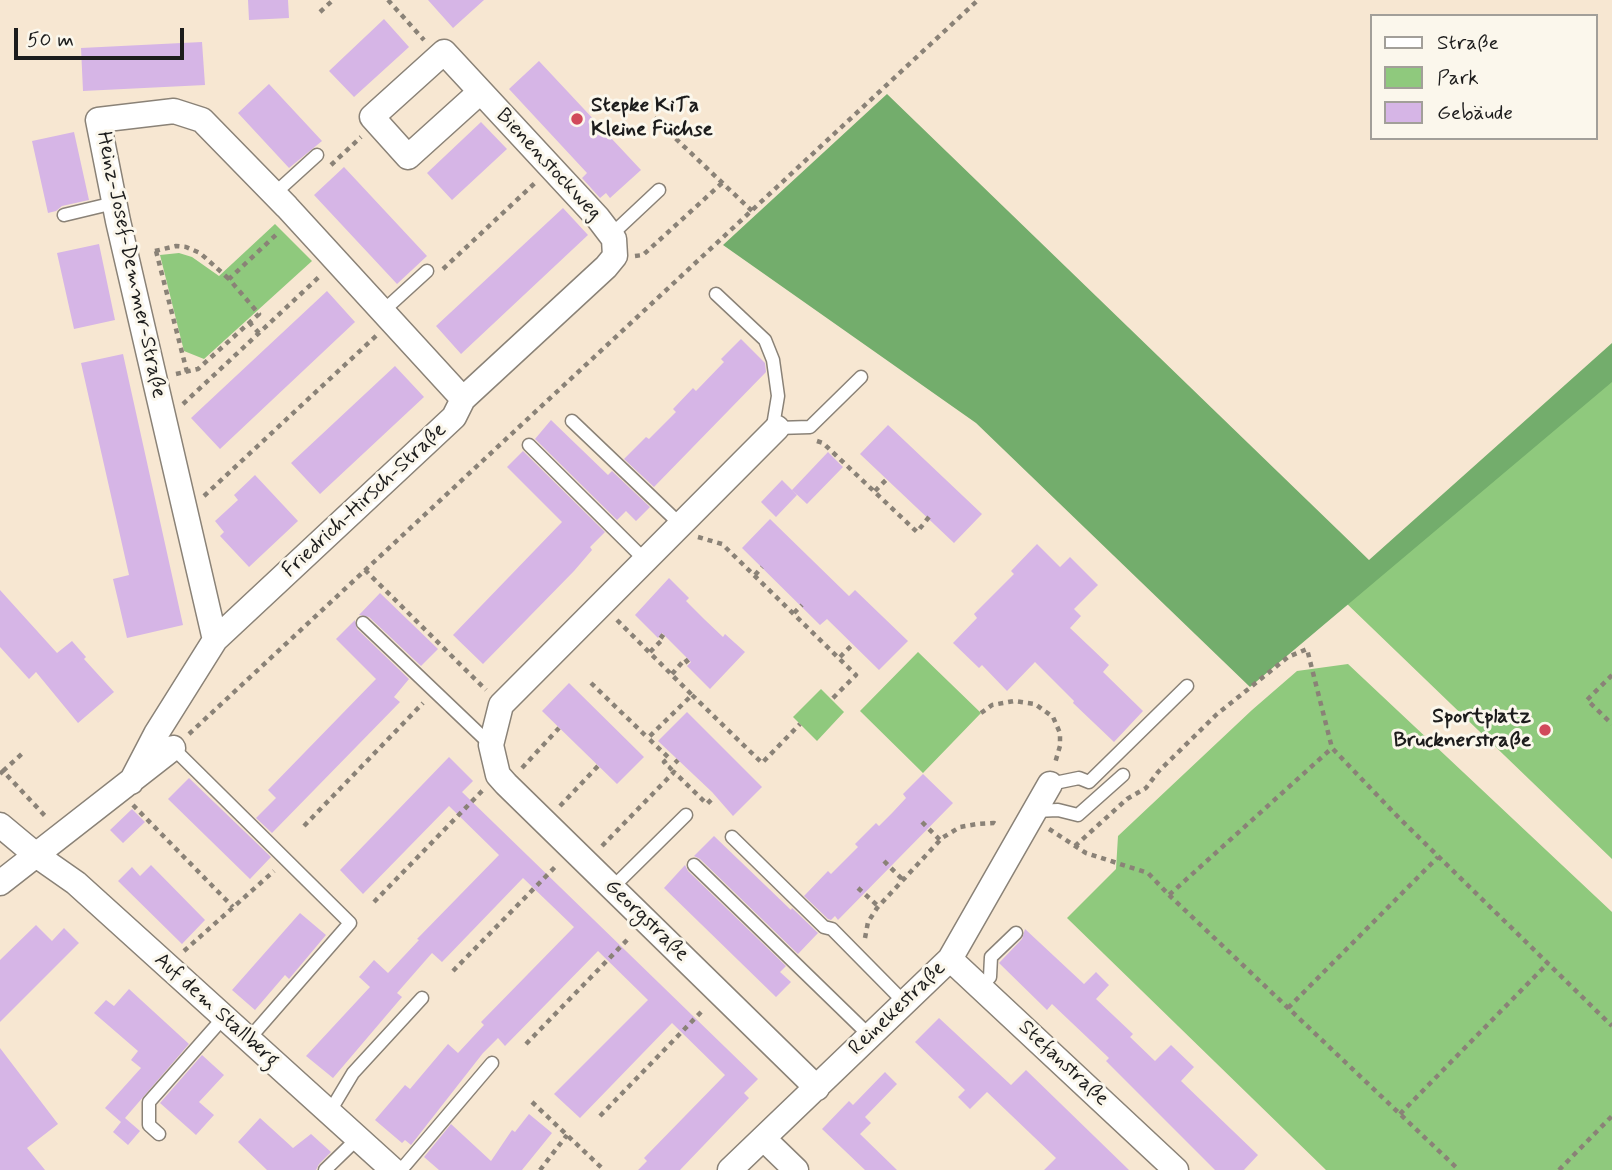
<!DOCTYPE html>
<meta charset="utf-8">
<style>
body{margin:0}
#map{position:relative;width:1612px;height:1170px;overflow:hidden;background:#f7e7d2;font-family:Mynerve,sans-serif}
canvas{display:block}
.legend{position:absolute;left:1370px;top:14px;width:228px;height:126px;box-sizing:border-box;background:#fbf7ec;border:2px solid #a29f99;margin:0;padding:9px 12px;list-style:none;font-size:21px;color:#1c1c1c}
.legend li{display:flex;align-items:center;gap:14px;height:35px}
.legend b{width:35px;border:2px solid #a29f99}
.scale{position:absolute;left:14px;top:28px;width:170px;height:32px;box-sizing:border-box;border:4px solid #1c1c1c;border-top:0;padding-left:9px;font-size:21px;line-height:24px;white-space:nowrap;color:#1c1c1c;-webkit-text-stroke:5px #fbf7ec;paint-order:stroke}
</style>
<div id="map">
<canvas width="1612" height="1170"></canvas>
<ul class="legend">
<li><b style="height:9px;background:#fff"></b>Straße</li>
<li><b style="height:19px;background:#8fc97d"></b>Park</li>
<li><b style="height:19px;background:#d6b5e6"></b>Gebäude</li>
</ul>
<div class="scale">50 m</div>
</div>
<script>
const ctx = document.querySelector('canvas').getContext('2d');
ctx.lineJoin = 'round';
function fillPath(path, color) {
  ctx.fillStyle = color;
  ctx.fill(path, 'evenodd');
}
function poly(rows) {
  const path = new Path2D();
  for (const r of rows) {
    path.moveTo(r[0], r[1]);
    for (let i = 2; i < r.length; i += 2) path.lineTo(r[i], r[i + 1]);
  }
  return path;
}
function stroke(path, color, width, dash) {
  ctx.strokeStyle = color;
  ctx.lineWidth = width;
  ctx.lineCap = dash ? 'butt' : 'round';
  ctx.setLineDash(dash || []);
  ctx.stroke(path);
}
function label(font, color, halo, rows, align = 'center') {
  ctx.font = font + ' Mynerve,sans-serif';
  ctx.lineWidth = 6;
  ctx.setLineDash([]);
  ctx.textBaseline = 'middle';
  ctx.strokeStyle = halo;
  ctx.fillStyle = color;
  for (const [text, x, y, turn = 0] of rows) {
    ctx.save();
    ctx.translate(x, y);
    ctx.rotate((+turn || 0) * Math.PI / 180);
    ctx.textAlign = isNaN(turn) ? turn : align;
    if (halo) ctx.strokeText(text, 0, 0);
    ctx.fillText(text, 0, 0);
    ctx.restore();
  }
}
fillPath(poly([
 [275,224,312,261,204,359,184,351,160,255,179,253,192,257,219,276],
 [1612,353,1612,859,1344,601],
 [918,652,981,713,923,773,860,711],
 [1348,664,1612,912,1612,1170,1326,1170,1067,918,1116,869,1118,836,1252,710,1297,671],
 [821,689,844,712,817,741,793,717]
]), '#8fc97d');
fillPath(poly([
 [887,94,1369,560,1612,343,1612,382,1250,687,976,423,723,245]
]), '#73ad6c');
fillPath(poly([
 [248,0,288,0,289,18,249,20],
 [428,0,484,0,453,28],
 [384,19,409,47,354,97,329,71],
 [202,42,205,85,83,91,81,48],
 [539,61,641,170,610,198,606,193,600,198,582,178,587,173,509,89],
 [269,84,322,141,289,168,238,113],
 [481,122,507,149,452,200,427,173],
 [74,132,89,200,62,206,56,211,48,213,32,141],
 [344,167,427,256,397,284,314,195],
 [563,208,588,235,461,354,436,326],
 [99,244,115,320,74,329,57,253],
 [327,291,355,322,220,449,191,418],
 [741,339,765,363,766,372,654,487,624,459,646,437,649,439,676,412,673,409,693,388,696,391,724,362,721,359],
 [123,354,183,625,127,638,113,579,129,575,81,363],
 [395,366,424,397,320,494,291,463],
 [551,420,608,475,612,471,650,507,636,521,626,511,617,520,535,439],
 [888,425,982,514,954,543,860,454],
 [523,451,605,532,590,547,592,550,574,571,483,664,453,635,562,522,507,467],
 [828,452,843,467,807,504,792,490],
 [255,475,298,521,249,567,220,536,224,532,215,521,238,500,234,495],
 [782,480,797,495,776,517,761,502],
 [770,519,849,596,855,590,908,641,879,670,827,619,820,625,742,548],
 [1037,544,1060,567,1070,557,1098,585,1074,609,1081,616,1070,628,1109,665,1103,672,1143,711,1114,742,1073,703,1074,701,1035,662,1007,691,982,665,979,668,953,643,977,618,974,614,1014,574,1011,571],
 [669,578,689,598,686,601,704,619,723,637,725,634,745,652,710,689,687,666,691,662,662,633,658,638,635,615],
 [0,590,57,653,72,641,86,657,84,659,114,692,78,723,36,672,29,679,0,647],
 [380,593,438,649,421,666,369,617,359,615],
 [355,620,357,629,409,679,394,697,400,702,272,833,256,818,276,798,268,790,376,679,336,639],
 [569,683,644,757,617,784,542,711],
 [687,712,762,787,733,816,712,792,658,741],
 [449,757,473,781,462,792,758,1079,744,1093,749,1098,680,1170,638,1170,647,1161,644,1158,725,1075,672,1023,580,1118,554,1094,648,1000,598,951,505,1046,498,1038,483,1053,411,1145,405,1140,402,1143,375,1120,405,1085,410,1089,448,1044,458,1053,484,1025,481,1022,574,927,523,878,442,962,432,953,397,993,402,997,333,1078,306,1056,370,987,359,977,374,960,388,973,419,940,417,939,499,855,449,806,363,894,340,870],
 [923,774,953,803,838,920,835,916,831,920,828,919,804,896,828,871,831,874,858,847,855,844,876,823,879,826,893,812,906,798,903,794],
 [189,778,271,857,250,879,168,799],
 [132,809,145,822,123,843,110,830],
 [714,836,791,910,792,908,818,933,798,954,700,859,694,856],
 [151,865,205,920,182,944,118,881,132,867,140,876],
 [685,865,688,871,786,966,780,972,791,982,776,997,664,888],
 [300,913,326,935,289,979,285,975,255,1010,232,990],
 [36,925,52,941,64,928,79,943,0,1022,0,960],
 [1025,929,1084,984,1096,972,1109,985,1096,999,1133,1034,1130,1037,1155,1061,1171,1045,1194,1067,1181,1081,1258,1155,1244,1170,1215,1170,1106,1061,1109,1058,1052,1004,1047,1010,999,963,1022,939],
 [129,989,189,1044,125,1118,140,1131,128,1145,113,1132,121,1122,105,1108,141,1068,131,1060,138,1051,94,1013,106,1000,114,1006],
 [939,1018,1011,1085,1026,1070,1129,1170,1044,1170,1056,1158,987,1092,970,1109,958,1097,965,1090,915,1042],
 [0,1048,58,1124,27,1148,45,1170,0,1170],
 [202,1055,224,1075,199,1102,214,1115,196,1135,160,1103],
 [885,1072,897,1084,865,1117,871,1123,860,1134,897,1170,865,1170,822,1129,849,1101,853,1105],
 [529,1114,552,1133,522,1170,439,1170,424,1157,451,1124,491,1161,512,1130,515,1132],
 [260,1118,293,1148,311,1134,331,1152,319,1164,316,1170,267,1170,238,1142]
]), '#d6b5e6');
const service = poly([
 [274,194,317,155],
 [64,215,114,203],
 [611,235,659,190],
 [716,294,765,340,773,360,778,396,772,432],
 [382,312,427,271],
 [572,421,681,525],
 [777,428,810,427,861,377],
 [529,445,645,560],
 [363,623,491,745],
 [173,748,350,923,248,1040],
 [1050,784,1079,778,1089,782,1187,686],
 [1035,811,1058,810,1078,815,1123,775],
 [732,837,824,927,832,929,905,1003],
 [694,865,870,1036],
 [612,888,686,815],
 [981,987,990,977,991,957,1016,933],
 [329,1113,353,1073,422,998],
 [159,1134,149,1125,149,1102,224,1017],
 [325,1170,358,1138],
 [401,1170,492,1063]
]);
const minor = poly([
 [777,428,501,705,491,745,498,775,506,784,817,1088],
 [215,640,118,221,98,120,174,111,202,120,287,207,463,399],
 [131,782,156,734,215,640,454,417,463,399,606,267,615,256,614,239,598,218,444,52,372,117,408,157,480,92],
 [0,825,36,855,76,883,393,1170],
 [0,883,173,748],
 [950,959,1176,1170],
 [764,1139,796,1170],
 [730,1170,950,959,1050,784]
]);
stroke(service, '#8a8277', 15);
stroke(minor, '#8a8277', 27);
stroke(poly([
 [388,0,424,40],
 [320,12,333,0],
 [654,118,752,211],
 [331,165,361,137],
 [155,251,176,246,186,247,200,253,229,279],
 [156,251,187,372],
 [635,256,643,255,722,183],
 [443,269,537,181],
 [249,322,259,333],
 [176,374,198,369,259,314,229,279,279,232],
 [183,404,320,276],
 [817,441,823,443,917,532,929,517],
 [875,491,888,478],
 [204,496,377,335],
 [698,537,722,544,856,675,831,700],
 [365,570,486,690],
 [755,575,762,567],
 [794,613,802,605],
 [617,620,692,695,648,738,669,758,664,762,670,768],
 [650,652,664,638,660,635],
 [840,657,853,644],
 [672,674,685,659,689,664],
 [1612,675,1587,700,1612,724],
 [591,683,648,738],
 [692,695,762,763,800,724],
 [981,713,992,705,1014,701,1035,704,1053,717,1060,733,1060,746,1055,763],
 [189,734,978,0],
 [522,768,559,728],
 [672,770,670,768,678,760],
 [3,771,25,751],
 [0,774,3,771,47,818],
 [133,805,233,907],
 [560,806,598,766],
 [922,822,940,840],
 [304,826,423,703],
 [1049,829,1086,853,1148,873,1169,895,1332,748],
 [602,846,674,772,707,804,714,797],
 [1075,846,1127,799,1146,788,1158,772,1216,715,1288,657,1307,649,1332,748,1399,818,1612,1026],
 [884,861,902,879],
 [858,888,878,906],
 [1169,895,1459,1170],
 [374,902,483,790],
 [865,938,868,922,877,908,942,838,960,827,977,824,994,823,999,826],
 [184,951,274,871],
 [453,971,558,864],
 [1288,1008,1438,857],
 [526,1044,630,937],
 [532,1102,604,1170],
 [1400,1114,1548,963],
 [600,1116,704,1009],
 [540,1170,567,1135],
 [1559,1170,1612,1116]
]), '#8a8277', 4.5, [5, 5]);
stroke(service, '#fff', 12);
stroke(minor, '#fff', 24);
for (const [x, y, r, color] of [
 [577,119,7,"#d1495b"],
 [1545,730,7,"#d1495b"]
]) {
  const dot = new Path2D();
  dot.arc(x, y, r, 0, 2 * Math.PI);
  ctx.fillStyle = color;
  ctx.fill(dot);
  stroke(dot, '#fbf7ec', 2.5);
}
label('bold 21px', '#1c1c1c', '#fbf7ec', [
 ["Stepke KiTa",591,107],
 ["Kleine Füchse",591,131],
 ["Sportplatz",1531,718,"right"],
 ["Brucknerstraße",1531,742,"right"]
], 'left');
label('21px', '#1c1c1c', '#fbf7ec', [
 ["Bienenstockweg",548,165,47],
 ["Heinz-Josef-Demmer-Straße",130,265,78],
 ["Friedrich-Hirsch-Straße",365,501,-43],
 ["Georgstraße",646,921,44],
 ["Reinekestraße",898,1009,-44],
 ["Auf dem Stallberg",216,1011,42],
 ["Stefanstraße",1063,1064,43]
]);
</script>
